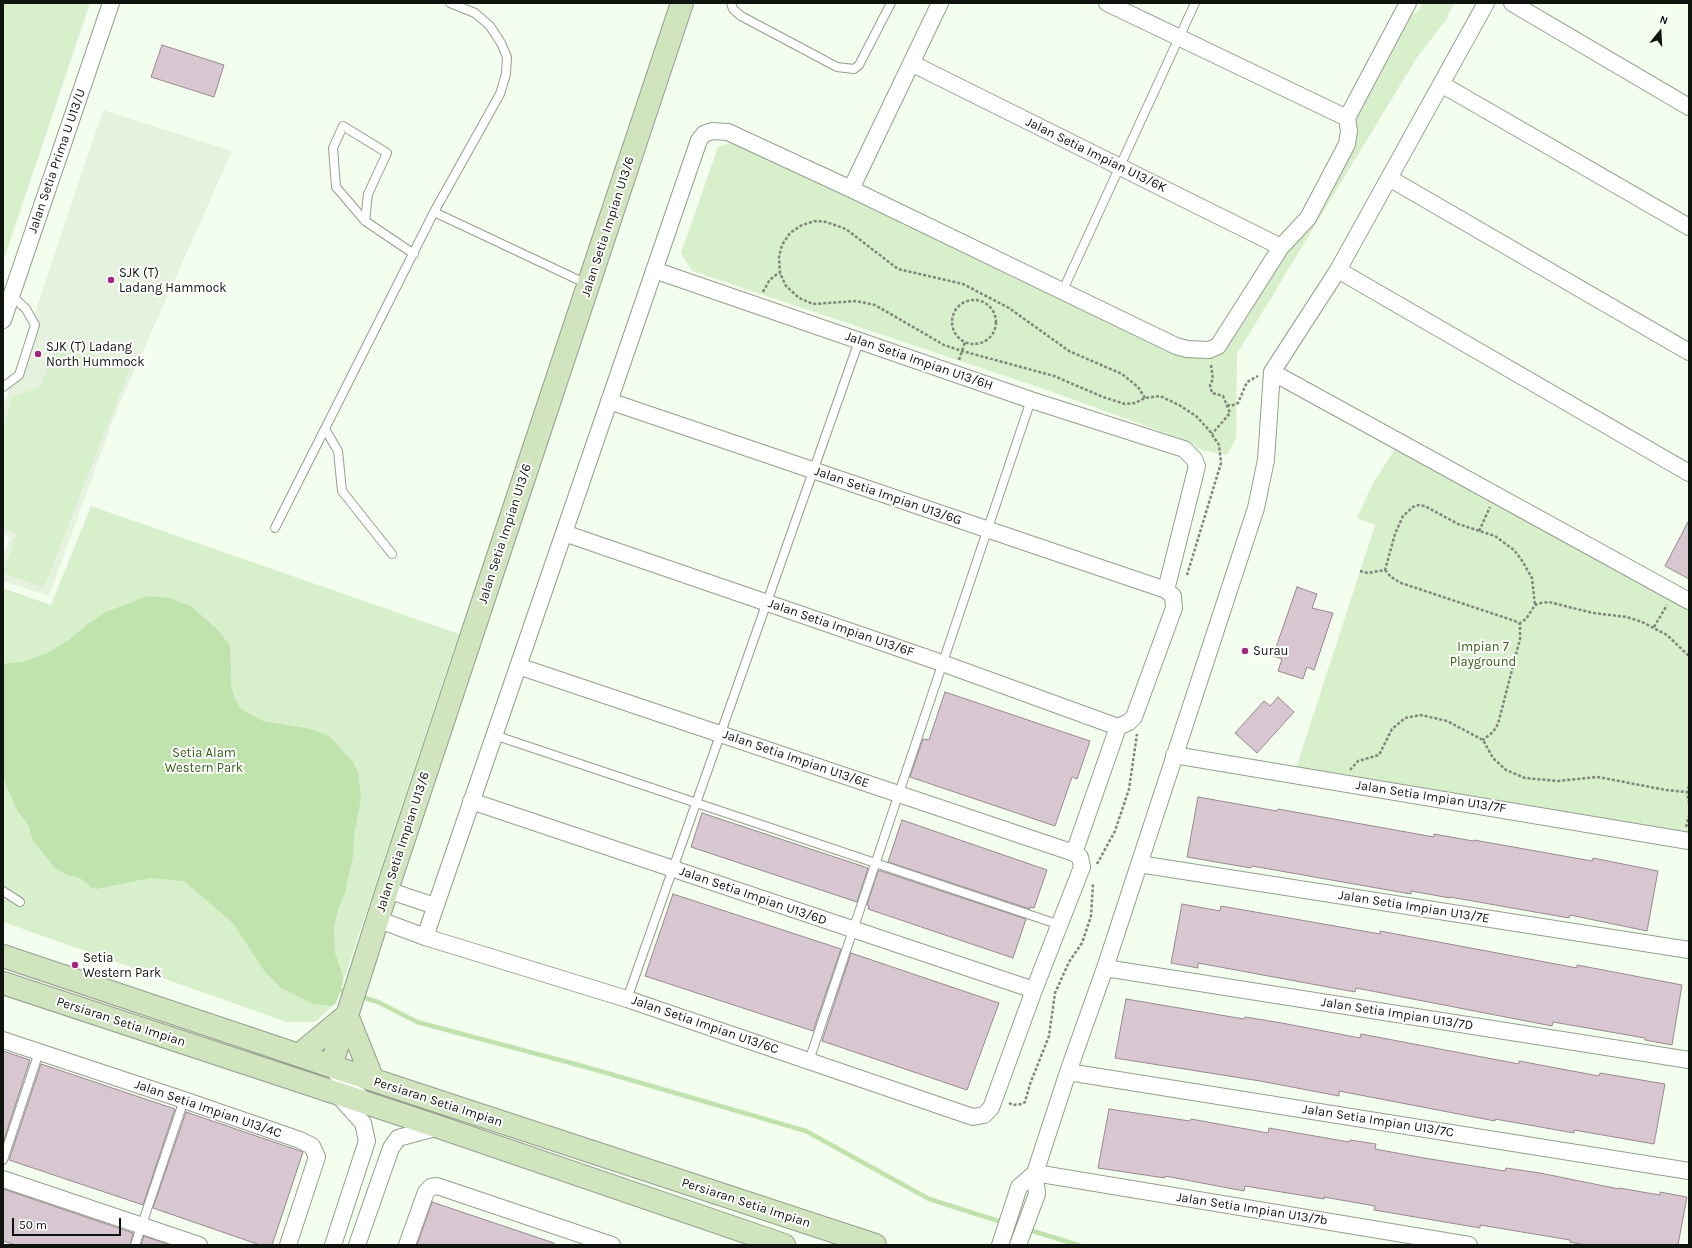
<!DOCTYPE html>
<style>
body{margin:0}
#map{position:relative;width:1692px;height:1248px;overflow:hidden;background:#f4feee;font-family:Karla,sans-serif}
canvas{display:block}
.frame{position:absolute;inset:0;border:4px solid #10140e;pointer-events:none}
.north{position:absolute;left:1640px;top:12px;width:40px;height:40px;-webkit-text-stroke:3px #fff;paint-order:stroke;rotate:18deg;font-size:11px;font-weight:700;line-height:16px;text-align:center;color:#10140e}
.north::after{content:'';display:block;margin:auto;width:14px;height:18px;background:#10140e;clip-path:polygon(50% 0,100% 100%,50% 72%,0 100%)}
.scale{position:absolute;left:12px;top:1218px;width:109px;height:18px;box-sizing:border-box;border:2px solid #10140e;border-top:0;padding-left:5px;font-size:12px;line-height:14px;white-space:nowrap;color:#10140e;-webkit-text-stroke:3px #fff;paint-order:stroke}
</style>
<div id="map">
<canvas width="1692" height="1248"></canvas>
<div class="frame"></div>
<div class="north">N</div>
<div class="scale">50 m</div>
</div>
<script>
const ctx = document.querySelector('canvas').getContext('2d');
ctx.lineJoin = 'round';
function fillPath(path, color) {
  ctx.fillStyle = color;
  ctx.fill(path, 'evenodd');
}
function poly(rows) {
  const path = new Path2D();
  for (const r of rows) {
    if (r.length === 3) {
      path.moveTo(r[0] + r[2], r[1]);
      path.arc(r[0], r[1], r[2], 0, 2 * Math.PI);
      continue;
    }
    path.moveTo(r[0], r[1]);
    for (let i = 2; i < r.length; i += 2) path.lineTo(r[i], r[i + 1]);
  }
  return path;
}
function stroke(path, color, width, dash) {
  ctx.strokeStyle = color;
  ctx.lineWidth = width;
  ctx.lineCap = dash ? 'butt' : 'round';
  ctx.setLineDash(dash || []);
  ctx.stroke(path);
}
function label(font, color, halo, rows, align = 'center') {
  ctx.font = font + ' Karla,sans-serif';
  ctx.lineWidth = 4;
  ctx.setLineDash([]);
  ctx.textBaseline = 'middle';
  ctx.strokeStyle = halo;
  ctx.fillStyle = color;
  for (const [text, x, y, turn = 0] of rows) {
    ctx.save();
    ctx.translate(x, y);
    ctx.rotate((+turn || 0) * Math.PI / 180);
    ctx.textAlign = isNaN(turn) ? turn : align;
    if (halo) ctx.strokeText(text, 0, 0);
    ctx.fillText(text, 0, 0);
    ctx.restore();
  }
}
fillPath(poly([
 [103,110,232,151,116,412,49,596,3,581,3,556,10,538,3,535,3,408]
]), '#e5f2dd');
fillPath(poly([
 [3,3,90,3,3,262],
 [1423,3,1454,3,1446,20,1416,59,1237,354,1236,438,1227,455,1205,451,1182,439,1041,388,692,271,681,253,718,147,734,141,1177,353,1207,349,1294,226,1354,129,1362,100,1408,17,1419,10],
 [58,342,130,368,44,587,3,573,17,534,3,528,3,430,13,396,40,387],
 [1395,449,1689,602,1689,833,1296,768,1375,525,1357,518,1373,483],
 [91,506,459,634,336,1003,315,1022,287,1022,3,922,3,588,51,605]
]), '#d8efcb');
fillPath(poly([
 [148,596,169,598,191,606,219,631,230,646,231,684,234,697,241,709,263,721,311,729,329,736,353,762,358,772,361,798,354,835,353,856,345,893,338,909,334,928,335,953,342,973,343,982,336,1003,331,1006,313,1004,281,988,265,972,233,923,184,881,150,878,96,889,92,888,80,878,67,875,55,868,32,839,28,824,18,812,7,787,3,778,3,664,23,662,47,653,69,640,89,623,106,612]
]), '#c0e2ac');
stroke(poly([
 [340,990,348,993],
 [359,996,378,1002,417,1022,586,1067,806,1131,929,1199,1005,1223],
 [1026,1229,1078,1245]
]), '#c0e2ac', 4.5);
const building = poly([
 [162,45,224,65,214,97,151,77,162,45],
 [1689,520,1689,579,1665,566,1689,520],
 [1297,587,1317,594,1312,608,1333,613,1314,670,1307,667,1303,679,1278,671,1282,659,1273,656,1297,587],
 [945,692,1090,741,1077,779,1072,777,1055,826,910,777,923,739,929,740,945,692],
 [1278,697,1294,712,1257,753,1235,733,1264,701,1270,706,1278,697],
 [1198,797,1277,811,1278,809,1434,837,1434,834,1473,841,1474,840,1592,861,1593,858,1658,871,1647,931,1570,915,1569,918,1450,897,1450,898,1411,891,1411,894,1252,866,1251,868,1187,857,1198,797],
 [702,813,868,868,857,902,691,847,702,813],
 [902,820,1047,870,1034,908,1030,907,1030,909,888,862,902,820],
 [878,871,881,871,1026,919,1013,958,868,909,869,906,867,905,878,871],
 [673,894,841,949,813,1031,645,976,673,894],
 [1182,904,1220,911,1221,906,1380,934,1380,931,1577,968,1577,965,1682,985,1672,1045,1645,1040,1645,1038,1553,1022,1552,1026,1356,988,1355,992,1198,963,1198,968,1171,963,1182,904],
 [851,953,999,1003,967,1090,822,1041,851,953],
 [1126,999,1244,1019,1245,1017,1282,1023,1360,1038,1361,1034,1519,1064,1519,1061,1599,1076,1600,1073,1665,1084,1654,1144,1574,1130,1574,1133,1495,1119,1495,1121,1339,1091,1339,1096,1260,1081,1115,1058,1126,999],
 [3,1051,30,1060,3,1143,3,1051],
 [41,1064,175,1109,143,1205,9,1160,41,1064],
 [1109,1109,1190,1121,1191,1119,1268,1133,1269,1128,1349,1142,1350,1140,1376,1144,1375,1149,1424,1158,1505,1171,1506,1168,1540,1173,1619,1189,1619,1188,1660,1195,1660,1192,1687,1197,1678,1245,1586,1245,1570,1242,1570,1240,1480,1225,1480,1228,1374,1210,1375,1206,1324,1197,1324,1199,1245,1186,1244,1191,1165,1176,1165,1178,1098,1168,1109,1109],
 [186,1112,303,1152,272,1245,260,1245,153,1208,186,1112],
 [3,1189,133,1233,130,1245,16,1245,3,1241,3,1189],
 [432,1202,554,1243,554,1245,417,1245,432,1202],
 [144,1236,167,1244,167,1245,141,1245,144,1236]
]);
fillPath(building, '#d8c7d1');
stroke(building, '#988891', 1);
const lane = poly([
 [731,3,733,9,741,16,837,67,854,69,859,65,891,3],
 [434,212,587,284],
 [365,221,368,194,387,153,343,126,333,148,336,187,365,221,414,254],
 [1063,290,1195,3],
 [3,387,19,375,35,325,26,309,11,295],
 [325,429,338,451,342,491,392,554],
 [275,528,434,212,500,94,506,74,507,57,501,43,490,26,475,13,450,3],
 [494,735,1060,925],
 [3,891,20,902],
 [627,999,859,341],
 [809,1061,1031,400],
 [3,1160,39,1052],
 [135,1245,184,1100]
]);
const street = poly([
 [1107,3,1347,118],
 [1512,3,1689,107],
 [911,63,1281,247],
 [1441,84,1689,227],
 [1389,178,1689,352],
 [851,189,940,3],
 [1338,270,1689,473],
 [3,320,111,3],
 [1272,372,1689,601],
 [609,401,1166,590],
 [564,533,942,663,1118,727],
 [518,666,1074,853],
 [1174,755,1689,841],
 [471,801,1034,990],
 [1139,864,1689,950],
 [387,890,435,906],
 [377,919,425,937,627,999,973,1117,984,1115,991,1108,1034,990,1082,867,1080,857,1074,853,1118,727,1129,722,1134,717,1174,608,1173,596,1166,590,1197,466,1194,459,1184,449,1031,400,654,270],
 [425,937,699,140,704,134,712,131,728,132,851,189,1176,346,1187,349,1209,350,1218,346,1281,247,1308,218,1347,144,1349,131,1347,118,1408,3],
 [1105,968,1689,1060],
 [3,1040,184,1100,300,1140,312,1146,317,1157,288,1245],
 [331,1066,342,1081,363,1099],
 [1068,1072,1689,1171],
 [1035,1173,1469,1245],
 [3,1179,199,1245],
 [333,1245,367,1141,363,1123,336,1093],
 [357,1245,391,1148,398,1138,439,1127],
 [407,1245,426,1192,431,1187,437,1186,612,1245],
 [1000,1245,1019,1187,1035,1173],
 [1018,1245,1037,1194,1035,1173,1068,1072,1105,968,1256,508,1266,460,1272,372,1338,270,1486,3]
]);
const secondary = poly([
 [3,956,331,1066,875,1245],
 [3,983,439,1127,784,1245],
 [347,1015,373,1080],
 [299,1055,347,1015],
 [331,1066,387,890,682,3]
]);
stroke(lane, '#959e90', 10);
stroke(street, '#959e90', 18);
stroke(secondary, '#959e90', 24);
stroke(poly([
 [763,292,769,281,774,276,780,273],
 [974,322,22],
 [959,360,965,342],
 [1211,365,1213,379,1210,385,1212,393,1223,396,1230,413,1212,434],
 [1145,398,1138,387,1122,374,1069,351,1009,308,963,284,898,269,846,229,826,222,815,221,802,225,790,233,782,245,779,257,780,273,786,286,799,298,813,304,856,301,875,305,944,345,962,351,1054,376,1103,397,1125,404,1135,403,1145,398,1160,396,1179,405,1196,416,1209,430,1219,445,1221,463,1187,575],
 [1227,405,1231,406,1238,403,1247,382,1258,376],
 [1479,531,1490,507],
 [1385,570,1391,577,1401,583,1515,621,1520,624,1520,639,1498,724,1493,732,1483,740],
 [1360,571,1368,573,1385,570,1395,534,1403,516,1413,507,1419,505,1425,506,1458,524,1495,536,1514,550,1521,559,1532,578,1535,605],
 [1519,624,1526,619,1535,605,1541,603,1549,602,1593,613,1627,617,1642,622,1667,635,1689,656],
 [1654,627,1667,605],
 [1350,770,1358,761,1379,755,1392,729,1405,718,1421,715,1447,721,1483,740,1493,758,1506,770,1525,778,1558,781,1598,777,1666,790,1687,792],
 [1689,786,1687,792,1689,803],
 [1686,827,1689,816],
 [1097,864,1115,831,1129,789,1137,734],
 [1009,1103,1013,1105,1022,1104,1025,1102,1030,1084,1049,1036,1055,993,1069,962,1082,943,1091,916,1093,884]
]), '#7f867b', 2.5, [3, 2]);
stroke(lane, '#fff', 8);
stroke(street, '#fff', 16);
stroke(secondary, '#d0e5be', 22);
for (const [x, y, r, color] of [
 [111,280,4,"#9f257d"],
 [38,354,4,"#9f257d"],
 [1245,651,4,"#9f257d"],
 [75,965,4,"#9f257d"]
]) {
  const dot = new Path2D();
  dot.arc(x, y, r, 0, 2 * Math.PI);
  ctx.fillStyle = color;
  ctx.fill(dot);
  stroke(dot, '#fff', 1.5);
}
label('13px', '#10140e', '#fff', [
 ["Jalan Setia Impian U13/6K",1096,155,26],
 ["Jalan Setia Prima U U13/U",57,161,-71],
 ["Jalan Setia Impian U13/6",608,227,-72],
 ["Jalan Setia Impian U13/6H",919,361,19],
 ["Jalan Setia Impian U13/6G",888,496,19],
 ["Jalan Setia Impian U13/6",505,534,-72],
 ["Jalan Setia Impian U13/6F",841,628,19],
 ["Jalan Setia Impian U13/6E",796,759,19],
 ["Jalan Setia Impian U13/7F",1431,797,9],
 ["Jalan Setia Impian U13/6",403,842,-72],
 ["Jalan Setia Impian U13/6D",753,896,19],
 ["Jalan Setia Impian U13/7E",1414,907,9],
 ["Jalan Setia Impian U13/7D",1397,1014,9],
 ["Persiaran Setia Impian",121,1022,18],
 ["Jalan Setia Impian U13/6C",705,1025,19],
 ["Persiaran Setia Impian",438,1102,18],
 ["Jalan Setia Impian U13/4C",208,1109,19],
 ["Jalan Setia Impian U13/7C",1378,1121,9],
 ["Persiaran Setia Impian",746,1203,18],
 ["Jalan Setia Impian U13/7b",1252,1209,9]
]);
label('13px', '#10140e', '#fff', [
 ["SJK (T)",119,273],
 ["Ladang Hammock",119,288],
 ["SJK (T) Ladang",46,347],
 ["North Hummock",46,362],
 ["Surau",1253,651],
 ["Setia",83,958],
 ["Western Park",83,973]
], 'left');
label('13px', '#355e14', '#fff', [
 ["Impian 7",1483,647],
 ["Playground",1483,662],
 ["Setia Alam",204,753],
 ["Western Park",204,768]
]);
</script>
